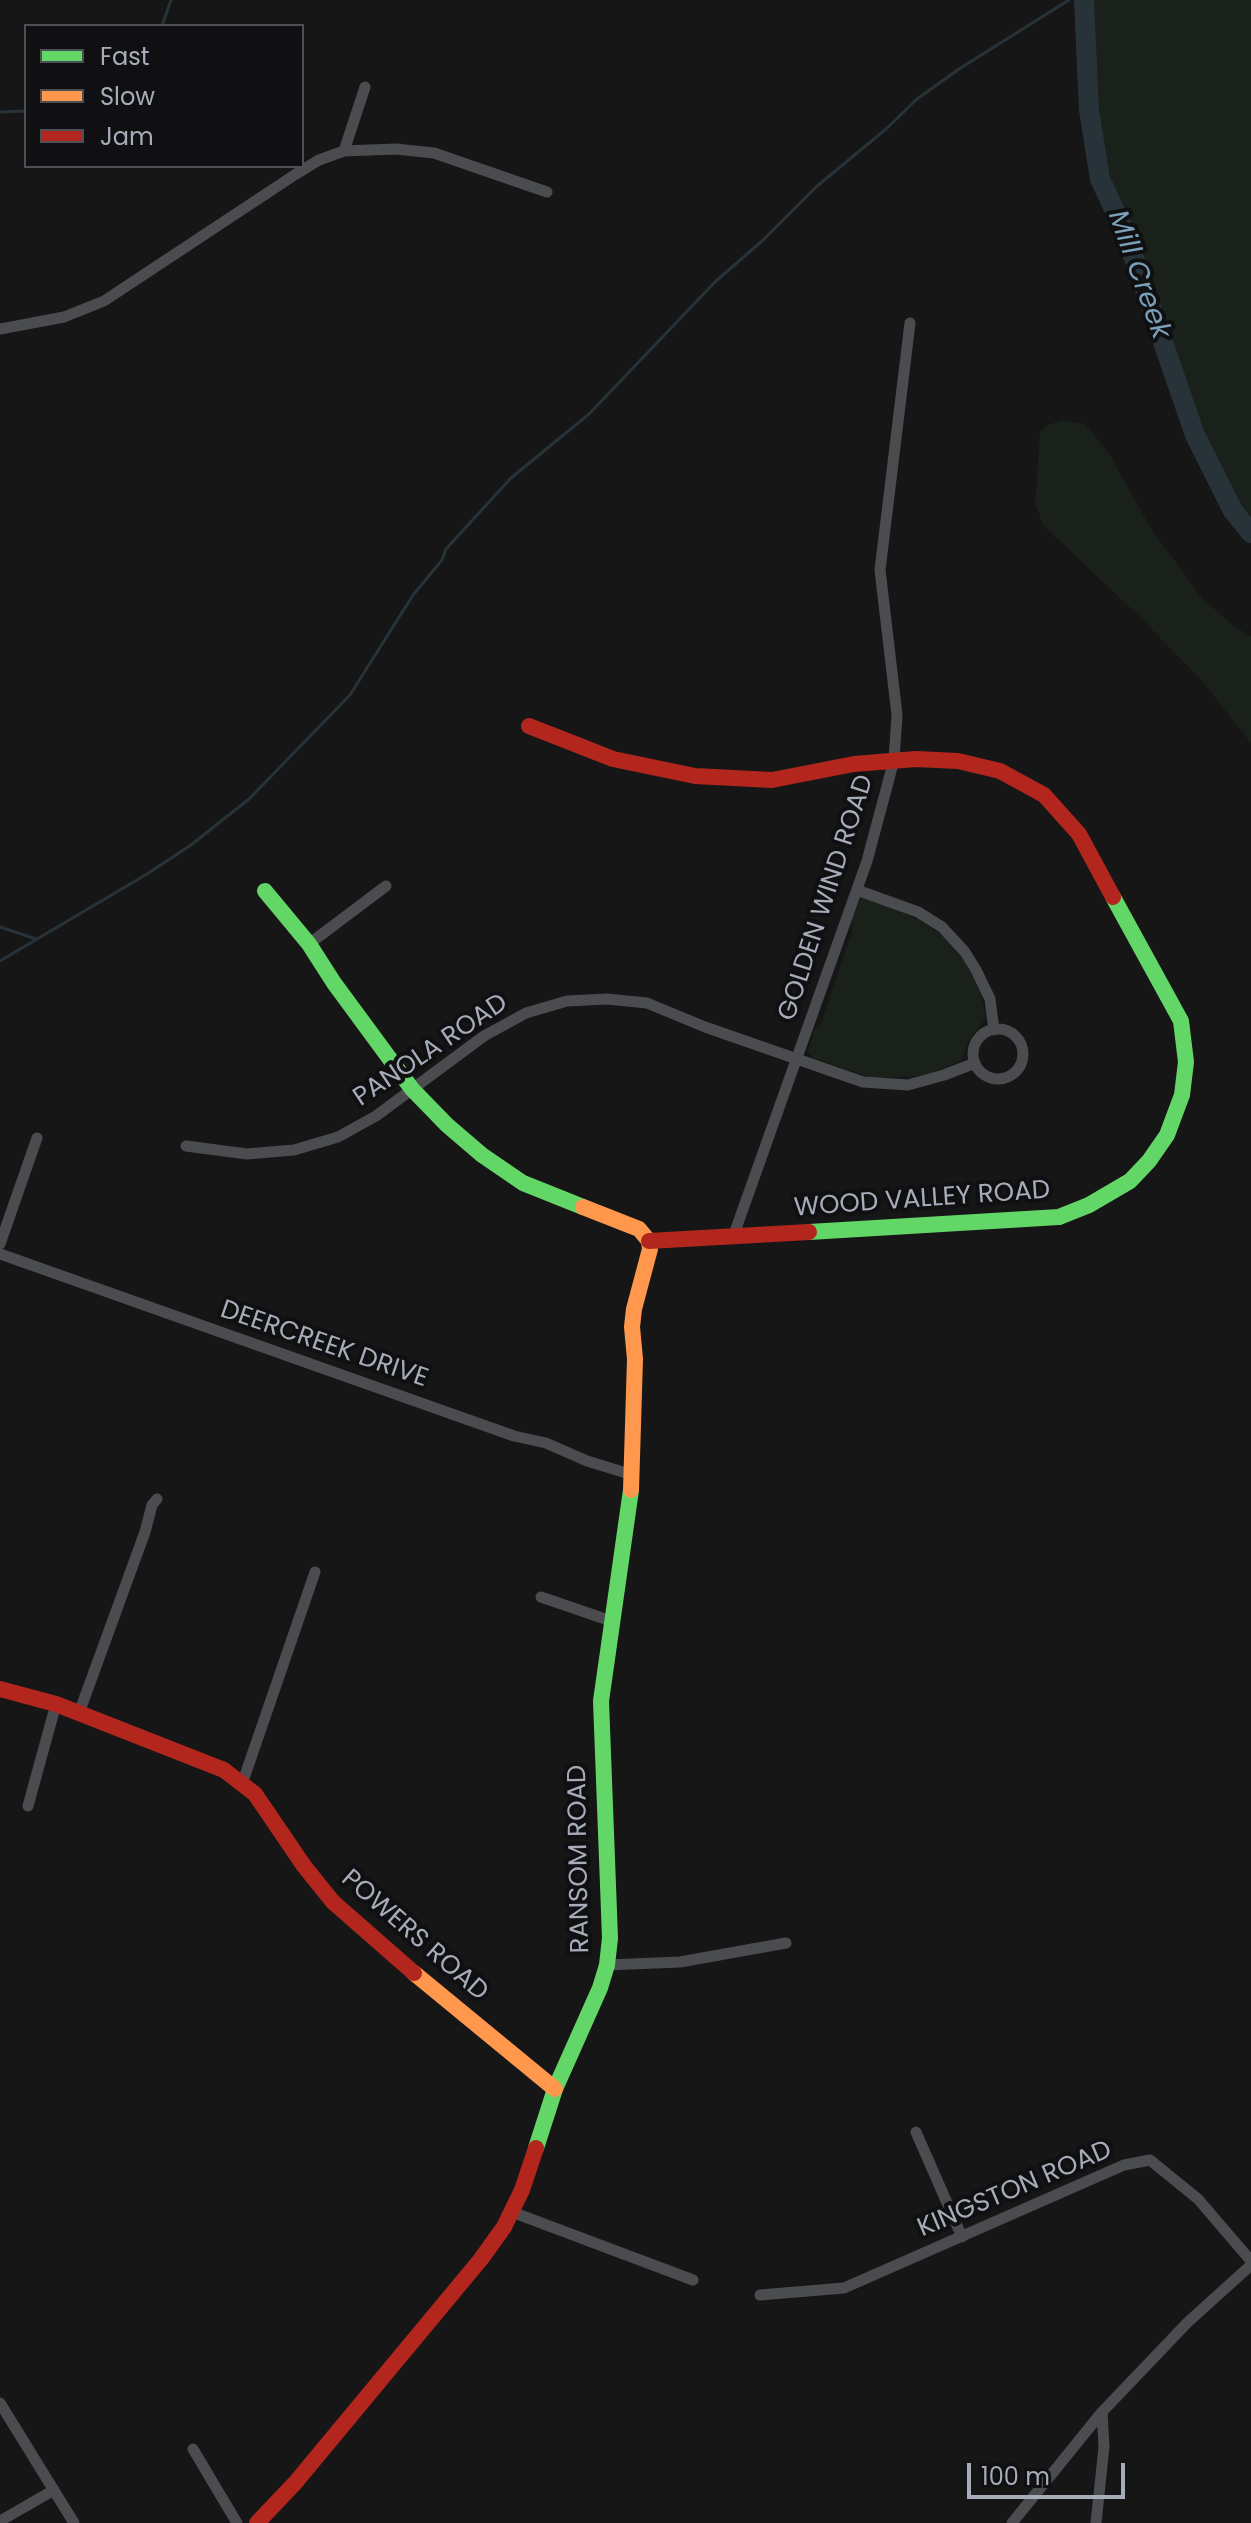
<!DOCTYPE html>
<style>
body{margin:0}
#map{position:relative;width:1251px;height:2523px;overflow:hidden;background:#161616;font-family:Poppins,sans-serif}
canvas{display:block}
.legend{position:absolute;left:24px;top:24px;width:280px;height:144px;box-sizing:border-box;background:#101012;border:2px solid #4c4f55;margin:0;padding:10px 14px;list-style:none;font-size:24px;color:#a6adb9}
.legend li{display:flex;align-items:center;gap:16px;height:40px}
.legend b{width:40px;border:2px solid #4c4f55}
.scale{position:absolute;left:967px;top:2463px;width:158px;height:36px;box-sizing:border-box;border:4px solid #a6adb9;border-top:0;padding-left:10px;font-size:24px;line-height:28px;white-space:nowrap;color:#a6adb9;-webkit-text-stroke:6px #101012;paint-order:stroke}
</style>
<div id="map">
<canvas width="1251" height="2523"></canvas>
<ul class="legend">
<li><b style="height:10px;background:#63d668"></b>Fast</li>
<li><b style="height:10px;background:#ff974d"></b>Slow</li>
<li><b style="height:10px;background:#b3261e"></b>Jam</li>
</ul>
<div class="scale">100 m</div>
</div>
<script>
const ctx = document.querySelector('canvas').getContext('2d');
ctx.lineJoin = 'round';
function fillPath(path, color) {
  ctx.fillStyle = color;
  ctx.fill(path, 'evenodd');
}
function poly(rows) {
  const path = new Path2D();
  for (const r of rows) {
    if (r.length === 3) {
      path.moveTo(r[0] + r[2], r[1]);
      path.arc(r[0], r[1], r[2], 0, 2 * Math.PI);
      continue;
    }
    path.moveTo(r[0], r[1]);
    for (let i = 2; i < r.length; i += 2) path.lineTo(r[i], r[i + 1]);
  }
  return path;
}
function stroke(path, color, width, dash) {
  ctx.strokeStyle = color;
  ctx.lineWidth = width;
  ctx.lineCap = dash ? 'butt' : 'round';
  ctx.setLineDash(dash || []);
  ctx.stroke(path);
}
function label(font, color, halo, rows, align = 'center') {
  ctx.font = font + ' Poppins,sans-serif';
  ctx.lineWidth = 8;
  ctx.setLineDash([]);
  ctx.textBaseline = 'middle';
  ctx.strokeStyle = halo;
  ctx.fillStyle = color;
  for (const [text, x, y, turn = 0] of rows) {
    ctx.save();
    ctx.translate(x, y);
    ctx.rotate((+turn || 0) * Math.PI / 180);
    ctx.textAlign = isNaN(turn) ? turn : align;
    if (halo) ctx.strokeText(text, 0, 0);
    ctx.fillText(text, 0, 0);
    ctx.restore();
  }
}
fillPath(poly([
 [1084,0,1251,0,1251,533,1233,511,1195,435,1126,235,1100,179,1089,110],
 [1062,420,1085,424,1108,452,1152,530,1201,597,1235,627,1251,636,1251,743,1202,681,1140,617,1044,526,1035,504,1040,432,1048,425],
 [863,898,878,902,923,922,945,938,962,957,980,991,987,1017,969,1041,961,1061,925,1075,875,1079,813,1058,808,1052,814,1030,821,1024,852,932,851,918,857,902]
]), '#1a211a');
stroke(poly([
 [1081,0,1084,1],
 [162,26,171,0],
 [0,112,26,111],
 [0,927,36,939],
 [0,961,147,874,191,845,249,799,350,695,413,595,442,560,446,549,511,478,589,414,715,282,762,241,816,187,886,129,917,99,959,69,1069,0]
]), '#283339', 3);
stroke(poly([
 [1084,0,1089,110,1100,179,1126,235,1195,435,1233,511,1251,533]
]), '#283339', 20);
stroke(poly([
 [344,151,365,87],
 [0,329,64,317,104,301,296,174,319,160,344,151,396,149,434,153,547,192],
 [857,890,918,912,942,927,965,952,976,970,990,999,994,1030],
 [309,944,386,886],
 [998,1054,25],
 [186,1146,247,1154,294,1150,338,1137,376,1116,484,1036,526,1013,567,1001,607,999,647,1003,705,1027,863,1082,908,1085,944,1075,975,1063],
 [733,1237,867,861,894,760,897,715,880,570,910,323],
 [0,1244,37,1138],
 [0,1254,514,1436,546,1443,587,1461,633,1475],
 [541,1597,611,1621],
 [79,1713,145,1532,152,1505,157,1499],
 [242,1784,315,1572],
 [28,1806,56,1704],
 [607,1965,680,1962,786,1943],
 [916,2132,962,2237],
 [512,2212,693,2280],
 [760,2295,844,2288,1124,2165,1150,2160,1198,2199,1251,2261],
 [0,2403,74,2523],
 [193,2449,237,2523],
 [0,2521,54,2490],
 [1012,2523,1102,2412],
 [1096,2523,1104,2447,1102,2412,1188,2322,1251,2265]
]), '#4a4c4f', 11);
stroke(poly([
 [265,891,309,944,334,983,412,1089,447,1125,482,1155,523,1183,583,1207],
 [809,1232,1059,1217,1089,1205,1130,1181,1149,1161,1167,1135,1182,1095,1186,1062,1181,1021,1113,897],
 [536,2148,555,2089,600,1988,607,1965,610,1938,601,1701,631,1490]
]), '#63d668', 16);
stroke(poly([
 [583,1207,639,1229,649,1241,650,1249,634,1309,632,1327,635,1359,631,1490],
 [414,1973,555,2089]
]), '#ff974d', 16);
stroke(poly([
 [529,726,613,759,695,776,772,780,854,764,916,759,958,761,1000,771,1044,795,1079,834,1113,897],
 [649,1241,809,1232],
 [0,1689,56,1704,224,1770,255,1794,304,1866,333,1902,414,1973],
 [257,2523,295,2483,481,2259,504,2227,522,2190,536,2148]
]), '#b3261e', 16);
label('26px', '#a6adb9', '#101012', [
 ["GOLDEN WIND ROAD",827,898,-72],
 ["PANOLA ROAD",431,1051,-34],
 ["WOOD VALLEY ROAD",922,1200,-4],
 ["DEERCREEK DRIVE",324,1345,19],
 ["RANSOM ROAD",580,1859,-91],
 ["POWERS ROAD",414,1936,41],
 ["KINGSTON ROAD",1015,2190,-23]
]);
label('italic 28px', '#7a9fb7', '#101012', [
 ["Mill Creek",1138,275,70]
]);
</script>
